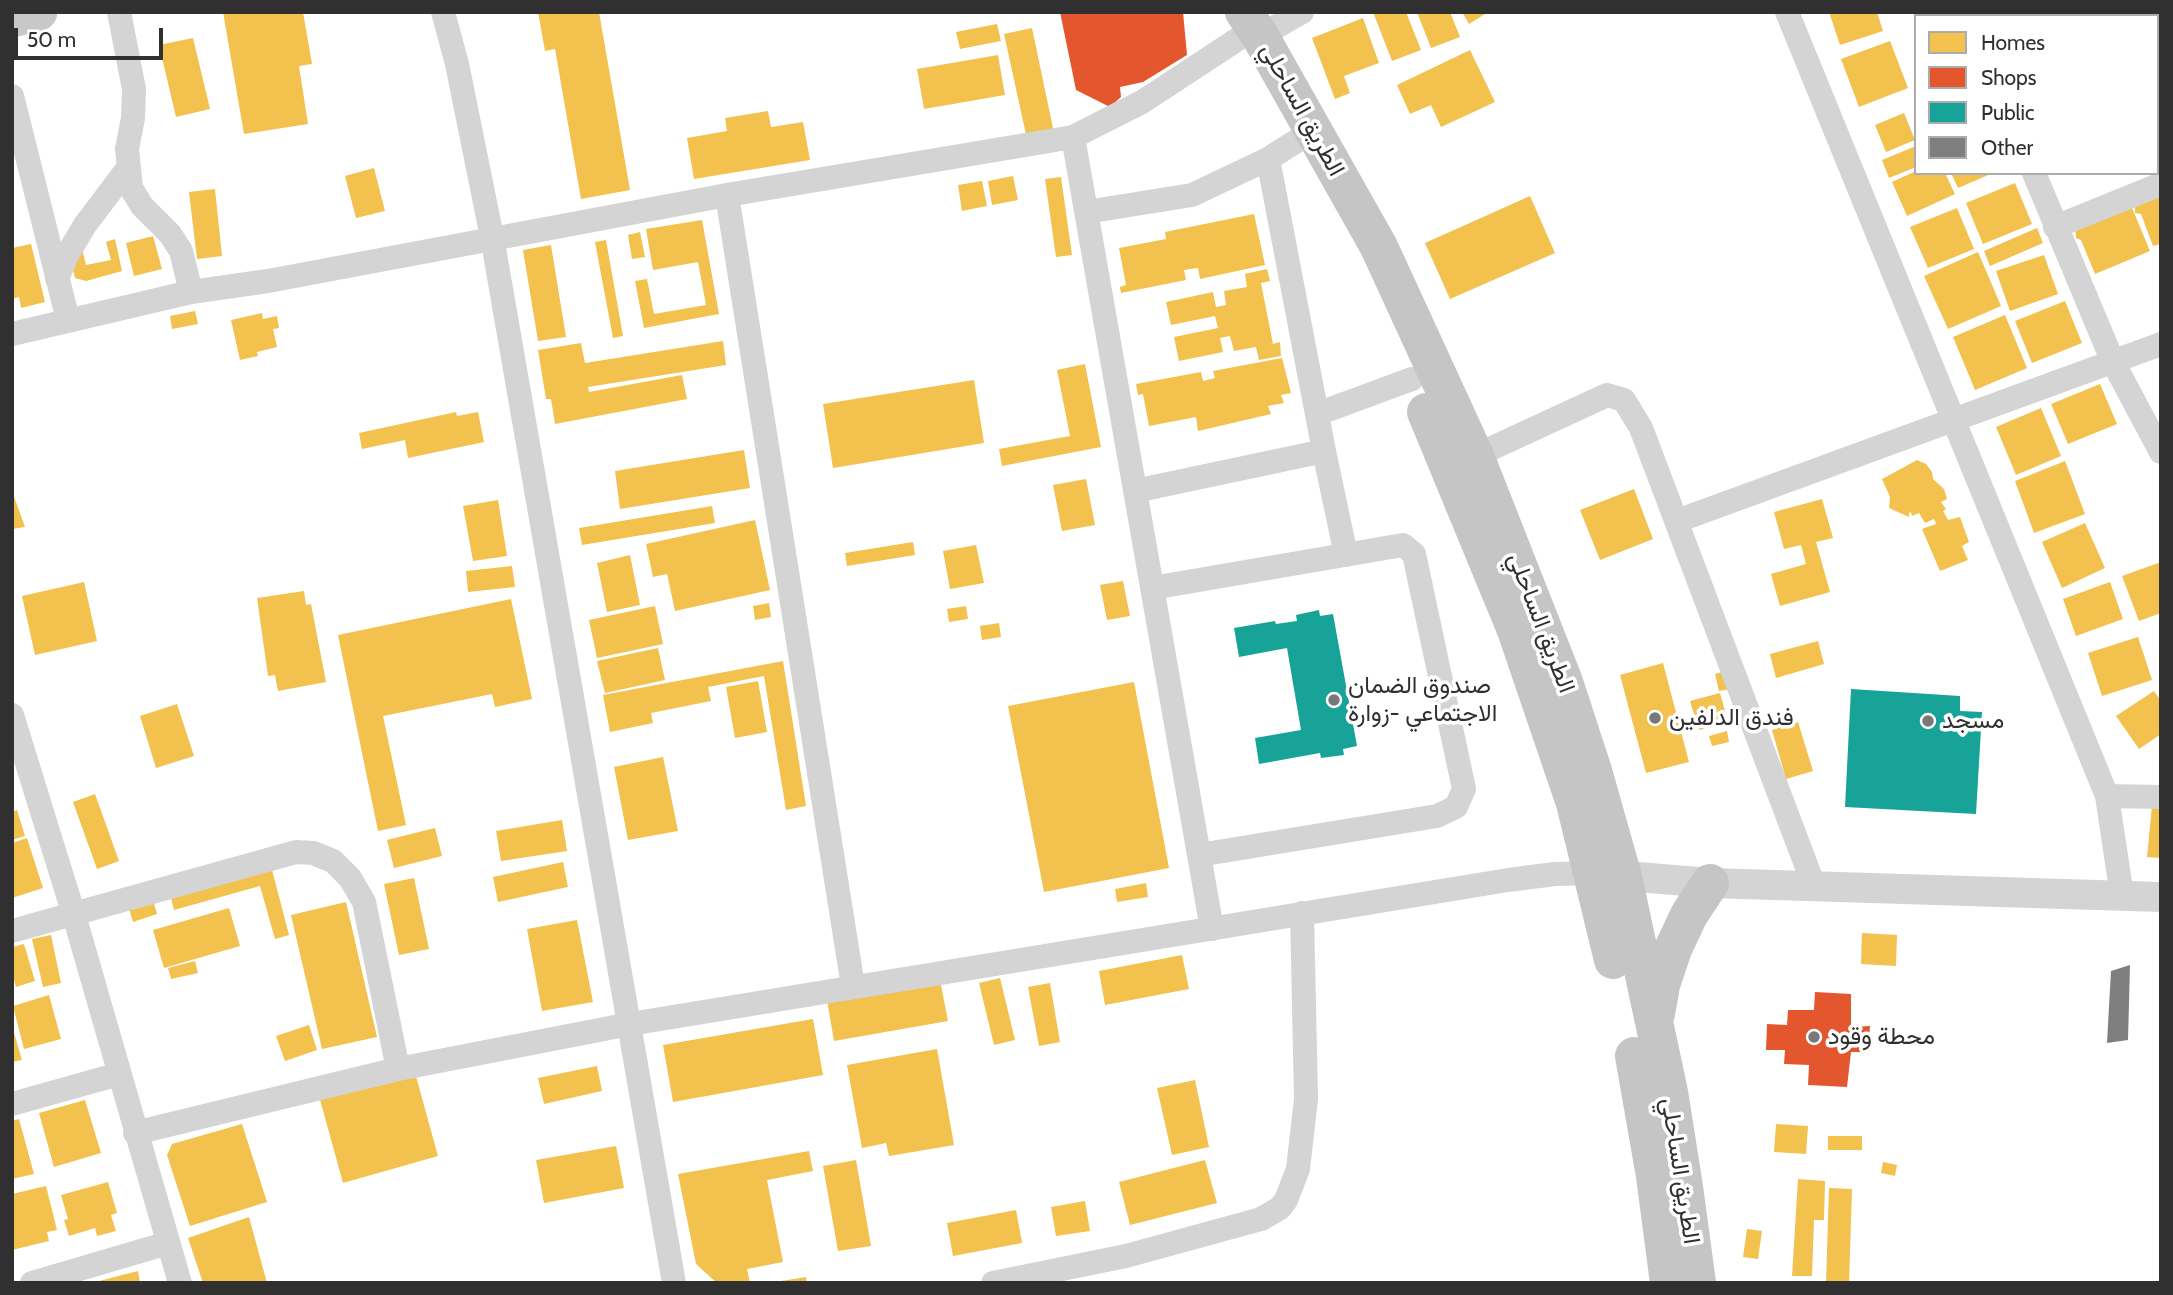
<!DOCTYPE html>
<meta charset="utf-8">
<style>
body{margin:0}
#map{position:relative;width:2173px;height:1295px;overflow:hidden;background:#fff;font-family:Cabin,sans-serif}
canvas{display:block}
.frame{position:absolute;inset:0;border:14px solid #303030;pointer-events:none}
.legend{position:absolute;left:1914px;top:14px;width:245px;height:161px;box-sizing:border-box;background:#fff;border:2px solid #acacac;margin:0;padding:9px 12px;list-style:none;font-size:21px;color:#303030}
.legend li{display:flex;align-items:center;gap:14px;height:35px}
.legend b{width:35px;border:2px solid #acacac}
.scale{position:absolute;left:14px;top:28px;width:149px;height:32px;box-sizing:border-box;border:4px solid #303030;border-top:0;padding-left:9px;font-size:21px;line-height:24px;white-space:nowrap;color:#303030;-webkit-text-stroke:5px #fff;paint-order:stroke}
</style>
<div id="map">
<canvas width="2173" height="1295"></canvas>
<div class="frame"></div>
<ul class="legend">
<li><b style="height:19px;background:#f2c14e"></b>Homes</li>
<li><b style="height:19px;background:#e4572e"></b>Shops</li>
<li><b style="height:19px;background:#17a398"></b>Public</li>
<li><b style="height:19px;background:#7f7f7f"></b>Other</li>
</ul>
<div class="scale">50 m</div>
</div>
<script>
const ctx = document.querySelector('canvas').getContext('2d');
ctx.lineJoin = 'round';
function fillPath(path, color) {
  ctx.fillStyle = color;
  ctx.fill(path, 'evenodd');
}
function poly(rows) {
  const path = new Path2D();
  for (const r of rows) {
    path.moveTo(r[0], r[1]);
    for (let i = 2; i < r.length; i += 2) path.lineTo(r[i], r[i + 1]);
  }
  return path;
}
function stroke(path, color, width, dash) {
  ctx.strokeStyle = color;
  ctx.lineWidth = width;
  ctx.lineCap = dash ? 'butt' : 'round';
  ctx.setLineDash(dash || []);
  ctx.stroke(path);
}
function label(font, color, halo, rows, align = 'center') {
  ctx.font = font + ' Cabin,Vazirmatn,sans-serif';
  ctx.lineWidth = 7;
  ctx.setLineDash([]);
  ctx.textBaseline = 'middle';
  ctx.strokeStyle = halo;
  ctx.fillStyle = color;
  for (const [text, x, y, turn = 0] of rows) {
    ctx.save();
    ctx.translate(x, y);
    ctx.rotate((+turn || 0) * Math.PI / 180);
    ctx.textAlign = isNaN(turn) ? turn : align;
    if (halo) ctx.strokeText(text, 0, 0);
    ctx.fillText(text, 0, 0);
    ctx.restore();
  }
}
fillPath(poly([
 [223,12,303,12,312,64,299,66,308,124,244,134],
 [538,12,599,12,630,190,581,199,555,49,545,51],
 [1373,12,1406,12,1421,50,1392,61],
 [1417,12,1450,12,1460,37,1431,48],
 [1462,12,1484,12,1485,14,1469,24],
 [1829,12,1877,12,1883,31,1840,45],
 [2114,12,2161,12,2161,61,2157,62,2157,16,2116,16],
 [1363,18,1379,63,1344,76,1350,93,1335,99,1312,38],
 [997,24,1001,41,960,49,956,32],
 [1032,28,1054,133,1027,139,1004,34],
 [193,38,210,109,176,117,159,45],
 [1890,41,1908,88,1859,107,1841,59],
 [1470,50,1495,102,1441,127,1431,105,1410,114,1397,85],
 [998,55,1005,95,924,109,917,69],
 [2161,74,2161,116,2157,108,2157,76],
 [768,111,771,127,803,122,810,160,694,179,687,138,727,131,725,118],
 [1904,113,1915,140,1886,152,1875,125],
 [1916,146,1916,167,1889,178,1882,160],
 [374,168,385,211,356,218,345,176],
 [1916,171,1916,173,1945,173,1955,194,1907,216,1892,182],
 [1951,173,1993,173,1958,188],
 [1013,176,1018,200,992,205,988,181],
 [1061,177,1072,255,1056,257,1045,179],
 [982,181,987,206,962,211,958,185],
 [2015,183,2032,224,1983,244,1966,203],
 [215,189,222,256,197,259,189,192],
 [2161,194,2161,244,2153,246,2141,214,2135,213,2135,204],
 [1530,196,1555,253,1450,299,1425,243],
 [2130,203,2150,251,2095,274,2081,240,2076,238,2075,225],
 [1957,208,1974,249,1928,268,1910,227],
 [1254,214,1265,265,1200,279,1198,268,1184,270,1186,280,1121,293,1120,287,1126,285,1119,248,1166,239,1165,232],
 [702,220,719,314,644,328,635,281,647,279,654,314,706,305,698,262,653,270,646,229],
 [2037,228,2043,243,1990,266,1984,251],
 [640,232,645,257,632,259,628,235],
 [153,236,162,269,134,276,126,243],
 [115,239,122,271,86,281,75,278,70,257,82,249,86,265,111,260,106,242],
 [606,240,623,336,613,338,595,242],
 [31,244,45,302,21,308,19,297,12,299,12,248],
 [551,245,566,337,538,341,523,250],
 [1978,252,2001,306,1948,329,1924,276],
 [2044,255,2058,294,2010,311,1996,271],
 [1267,269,1270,281,1261,283,1273,344,1280,342,1281,356,1259,360,1256,347,1234,351,1230,336,1220,338,1223,352,1179,361,1174,337,1218,328,1215,316,1171,325,1166,302,1213,292,1216,307,1226,305,1224,291,1247,287,1245,274],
 [2065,301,2082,343,2032,363,2015,321],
 [195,311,198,324,172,329,170,316],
 [262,313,263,319,277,316,279,328,273,329,277,347,257,352,258,356,240,360,231,320],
 [2005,315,2027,368,1975,390,1953,337],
 [723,341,726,365,588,387,589,392,682,375,687,399,555,424,551,399,546,399,538,350,581,343,585,363],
 [1282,358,1291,393,1281,395,1284,403,1268,406,1271,414,1198,431,1196,417,1149,426,1143,394,1138,395,1136,384,1201,372,1203,381,1215,378,1213,371],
 [1085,364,1101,447,1002,466,999,449,1070,436,1057,370],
 [974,380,984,443,833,468,823,404],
 [2100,384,2117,424,2068,444,2051,404],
 [2041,408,2061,456,2016,475,1996,427],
 [456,412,457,416,478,412,484,442,408,458,405,440,362,449,359,433],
 [744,450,750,488,620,509,615,471],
 [1917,460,1926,464,1932,472,1933,479,1944,489,1947,499,1941,502,1946,509,1943,511,1948,520,1960,517,1969,542,1962,546,1968,560,1940,571,1922,529,1936,524,1934,519,1925,523,1919,513,1912,516,1911,512,1909,513,1909,517,1889,508,1890,497,1882,479],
 [2065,461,2085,514,2034,533,2015,481],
 [1086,479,1095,525,1062,531,1053,485],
 [1634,489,1653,539,1600,560,1580,510],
 [12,491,25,527,12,529],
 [1822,499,1833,538,1816,542,1830,592,1780,606,1771,574,1806,564,1801,545,1784,549,1774,512],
 [498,500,507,556,473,561,463,506],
 [712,506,715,523,582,545,579,528],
 [755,520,770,590,675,611,667,574,653,577,646,544],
 [2085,523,2105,568,2062,588,2042,542],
 [913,542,915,555,847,566,845,553],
 [976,545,984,583,950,589,943,551],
 [630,555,640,605,607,612,597,563],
 [2161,562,2161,613,2139,621,2122,576],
 [512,566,515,587,468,592,466,571],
 [1123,581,1130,616,1107,620,1100,585],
 [84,582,97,641,35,655,22,596],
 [2110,582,2123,619,2076,636,2063,599],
 [304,591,306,605,311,604,326,682,278,691,275,675,268,676,257,598],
 [511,599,532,699,495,707,492,694,383,716,406,825,378,831,338,635],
 [769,603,771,617,755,620,753,606],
 [655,606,663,644,597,658,589,620],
 [966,606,968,619,949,622,947,609],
 [999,623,1001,637,982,640,980,626],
 [2138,637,2152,680,2102,696,2088,653],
 [1818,641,1824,664,1776,678,1770,654],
 [658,648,665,680,605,693,597,661],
 [783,661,806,806,786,810,764,676,708,687,711,701,651,713,653,723,610,732,603,695],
 [1663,663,1689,762,1646,773,1620,675],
 [1726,671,1731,689,1719,691,1715,674],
 [758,681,767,732,735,738,726,687],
 [1134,682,1169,868,1044,892,1008,706],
 [2154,691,2161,701,2161,734,2139,749,2116,716],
 [1720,693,1728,722,1699,730,1690,701],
 [177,704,194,756,156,768,140,716],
 [1798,722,1813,771,1786,779,1772,730],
 [1727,731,1729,742,1712,746,1709,736],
 [663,757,678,831,628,840,614,767],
 [95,794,119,861,97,869,73,802],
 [2152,806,2161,807,2161,858,2147,857],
 [17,810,25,836,12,840,12,812],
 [562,820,567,851,501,861,496,831],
 [435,828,442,856,394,868,387,840],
 [27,838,43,888,12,898,12,843],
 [563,862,568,887,498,902,493,877],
 [271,866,289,935,275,939,260,886,174,910,170,894],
 [414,878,429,949,399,955,384,884],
 [1146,883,1148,897,1117,902,1115,889],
 [152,897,157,914,133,922,128,905],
 [346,902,377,1037,322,1049,291,915],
 [229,908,240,946,164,968,153,930],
 [577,920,593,1002,542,1011,527,929],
 [1862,933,1897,935,1896,966,1861,964],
 [51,935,61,983,43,987,32,939],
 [24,944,35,981,16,987,12,973,12,947],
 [1182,955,1189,989,1105,1005,1099,971],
 [195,961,198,973,171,979,168,968],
 [1000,978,1015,1040,994,1045,979,983],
 [940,980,948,1021,834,1041,827,1000],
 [1050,983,1060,1042,1039,1046,1028,987],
 [49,995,61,1039,24,1049,13,1006],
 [813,1019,823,1075,673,1102,663,1045],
 [309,1025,317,1050,285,1061,276,1036],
 [12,1026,22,1060,12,1062],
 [937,1049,954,1145,889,1156,886,1143,862,1148,847,1065],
 [597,1066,602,1091,544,1104,538,1078],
 [414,1069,438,1156,343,1183,319,1096],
 [1195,1080,1209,1147,1172,1155,1157,1088],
 [85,1100,101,1153,54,1167,39,1113],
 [19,1119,34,1174,12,1179,12,1121],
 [242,1124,267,1202,190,1226,167,1155,172,1144],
 [1776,1124,1808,1126,1806,1154,1774,1152],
 [1828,1136,1862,1136,1862,1150,1828,1150],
 [616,1146,624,1188,544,1203,536,1160],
 [809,1151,813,1171,767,1180,783,1262,747,1269,750,1283,717,1283,696,1264,678,1174],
 [856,1160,871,1246,838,1251,823,1166],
 [1205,1160,1217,1203,1130,1225,1119,1182],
 [1883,1162,1897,1165,1895,1176,1881,1173],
 [1798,1179,1825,1181,1824,1220,1814,1220,1812,1276,1792,1276],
 [108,1182,117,1213,111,1215,116,1231,97,1236,95,1228,69,1236,64,1220,68,1219,61,1195],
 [46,1186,57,1230,47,1232,49,1241,12,1250,12,1194],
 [1829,1188,1852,1189,1849,1283,1826,1283],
 [1085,1201,1090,1231,1056,1236,1051,1207],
 [1016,1210,1022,1243,953,1256,947,1223],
 [249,1217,267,1283,203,1283,188,1238],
 [1747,1229,1762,1231,1758,1259,1743,1257],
 [138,1271,140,1283,95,1283,95,1282],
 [806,1277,807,1283,781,1283,781,1281]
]), '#f2c14e');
fillPath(poly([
 [1060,12,1183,12,1187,55,1143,82,1120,87,1121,97,1110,107,1076,90],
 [1815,992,1851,994,1851,1027,1870,1026,1868,1052,1851,1052,1847,1087,1808,1085,1809,1065,1784,1064,1785,1050,1766,1050,1767,1024,1787,1025,1788,1010,1814,1010]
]), '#e4572e');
fillPath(poly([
 [1319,610,1320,616,1333,614,1357,746,1343,749,1344,755,1321,758,1320,753,1259,764,1255,738,1301,730,1287,648,1239,657,1234,628,1275,621,1276,624,1297,621,1296,615],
 [1851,689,1960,696,1960,711,1982,712,1976,814,1845,807]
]), '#17a398');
fillPath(poly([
 [2130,965,2128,1040,2107,1043,2111,971]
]), '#7f7f7f');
stroke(poly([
 [119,12,134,89,133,118,127,149,131,188,142,206,170,234,181,251,191,292],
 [443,12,457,64,492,237,674,1283],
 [1787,12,2107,796,2122,896],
 [1969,12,1971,16],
 [2082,16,2090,12],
 [1260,36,1302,12],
 [12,96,68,320],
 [1073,137,1212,929],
 [1268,159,1324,451,1346,555],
 [2034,173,2113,362,2161,452],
 [727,195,853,986],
 [1086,212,1192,195,1268,159,1295,142],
 [2055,227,2161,184],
 [57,279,67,255,85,225,128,168],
 [12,334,191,292,268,281,727,195,1073,137,1142,102,1238,39],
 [1317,414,1412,379],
 [1475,456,1607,395,1624,400,1641,428,1814,886],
 [1135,491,1324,451],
 [1677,521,2161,344],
 [1152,588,1403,545,1414,554,1464,789,1456,807,1437,816,1199,855],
 [12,715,74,915,180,1283],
 [2107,796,2161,797],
 [12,931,296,852,313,853,333,861,350,878,364,902,398,1069],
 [12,1104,119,1074],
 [135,1133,398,1069,630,1024,1508,880,1555,874,1594,873],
 [32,1283,168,1243],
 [993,1283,1126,1256,1261,1219,1280,1208,1286,1200,1298,1169,1306,1099,1302,913]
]), '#d4d4d4', 24);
stroke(poly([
 [1602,874,1710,883,2161,897]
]), '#d4d4d4', 30);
stroke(poly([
 [12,19,39,12]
]), '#c8c8c8', 37);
stroke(poly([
 [1244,12,1260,36,1379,247,1475,456,1564,682,1593,771,1623,877,1669,1092,1684,1187,1697,1283],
 [1426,412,1516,630,1575,803,1613,960],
 [1656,1014,1661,985,1673,949,1689,915,1710,883],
 [1634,1056,1655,1176,1669,1283]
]), '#c5c5c5', 38);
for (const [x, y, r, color] of [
 [1334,700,7,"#787878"],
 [1655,718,7,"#787878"],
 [1928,721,7,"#787878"],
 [1814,1037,7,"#787878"]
]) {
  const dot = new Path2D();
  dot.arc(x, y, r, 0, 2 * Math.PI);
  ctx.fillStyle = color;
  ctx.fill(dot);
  stroke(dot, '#fff', 2.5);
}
label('24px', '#303030', '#fff', [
 ["الطريق الساحلي",1302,110,61],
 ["الطريق الساحلي",1541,623,69],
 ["الطريق الساحلي",1680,1171,81]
]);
label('24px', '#303030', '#fff', [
 ["صندوق الضمان",1348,686],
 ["الاجتماعي -زوارة",1348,714],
 ["فندق الدلفين",1669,718],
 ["مسجد",1942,721],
 ["محطة وقود",1828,1037]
], 'left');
</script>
